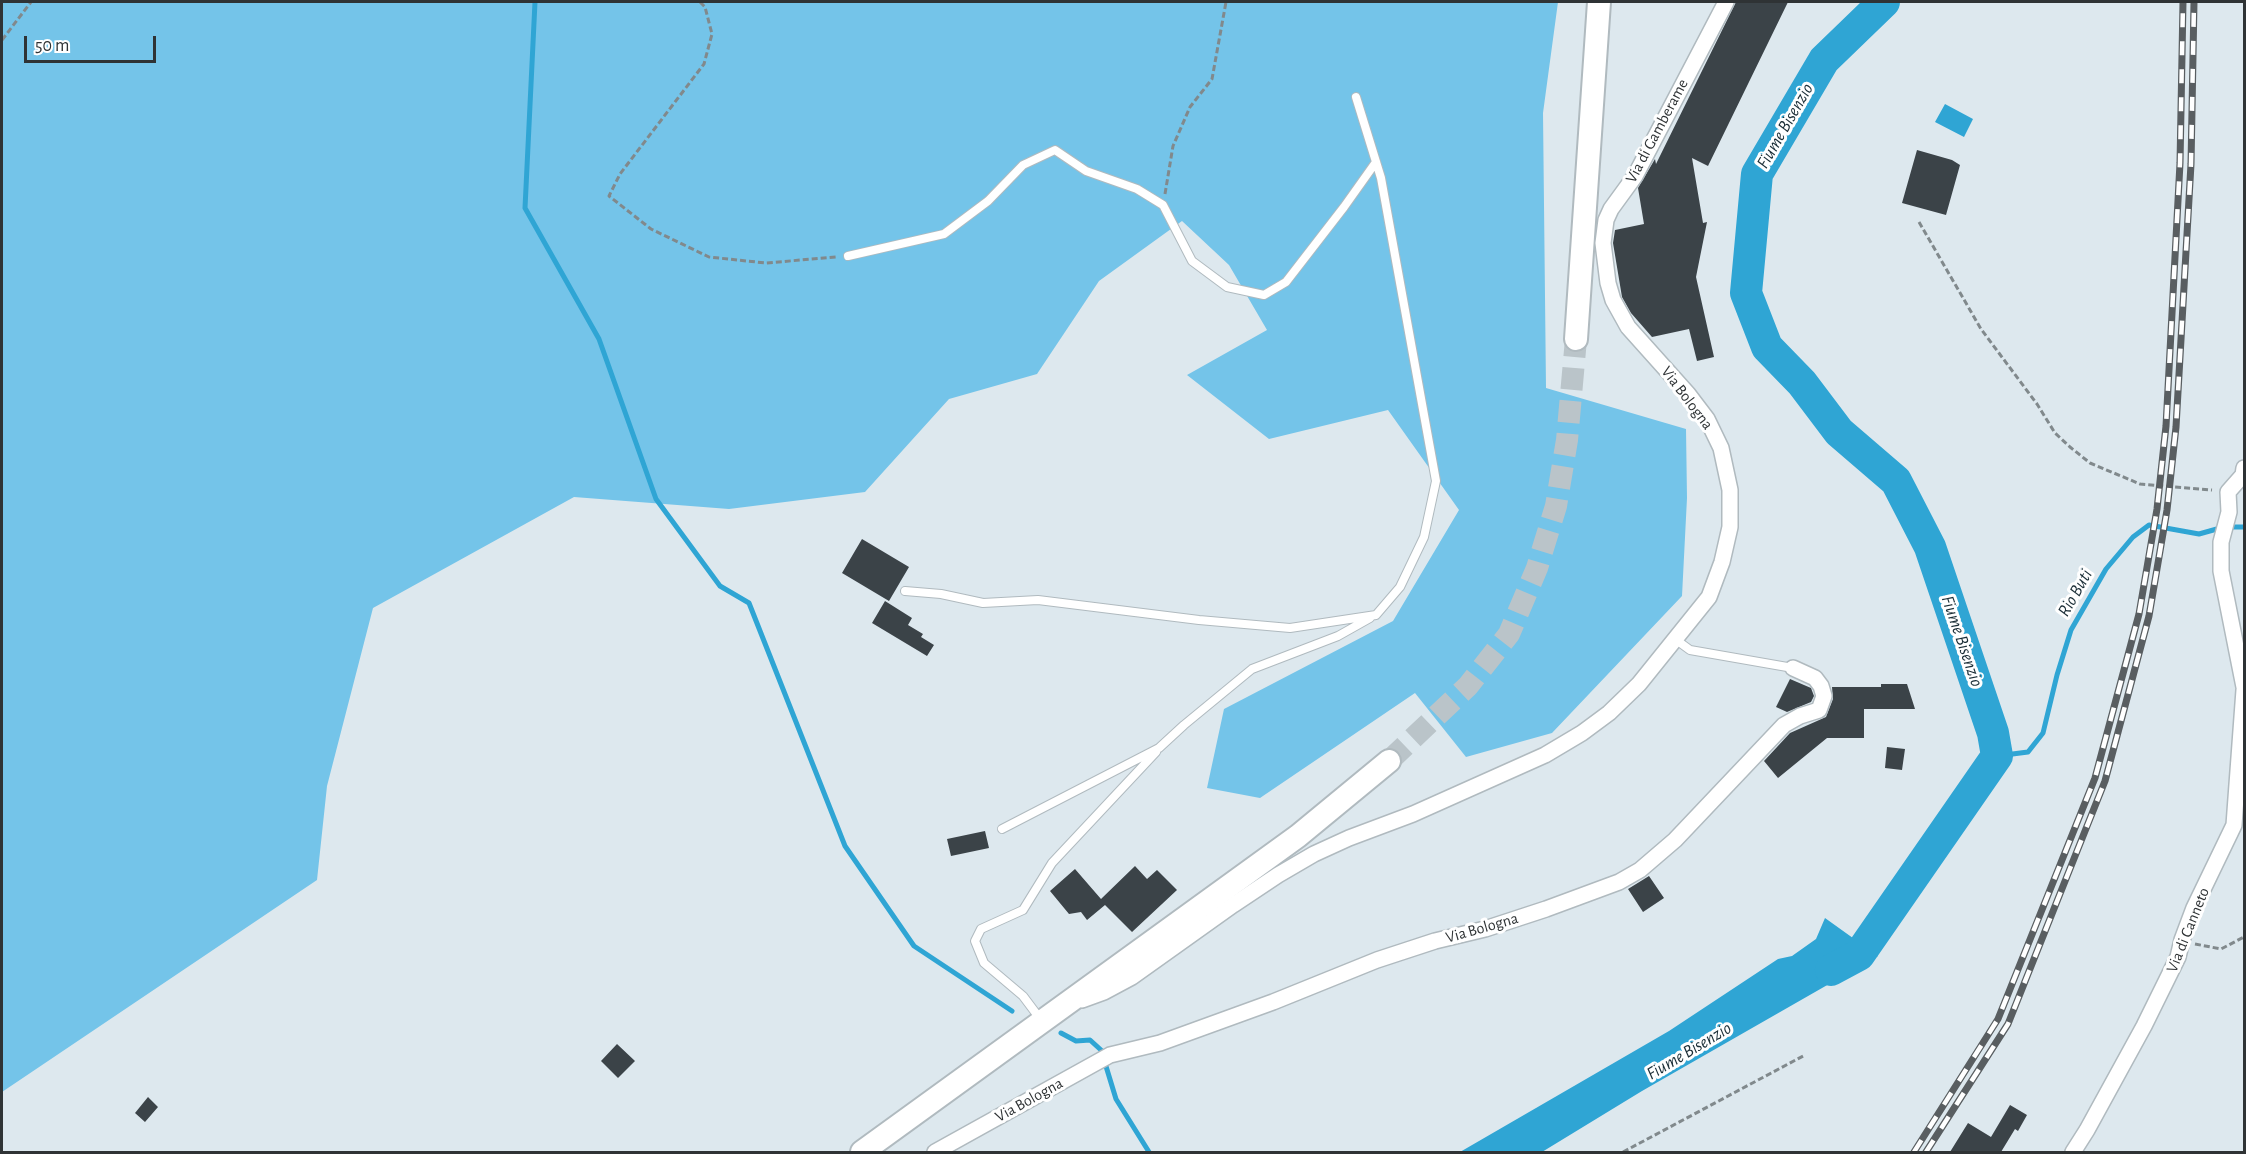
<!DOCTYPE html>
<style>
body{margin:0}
#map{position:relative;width:2246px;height:1154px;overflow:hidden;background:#dde8ee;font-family:"Alegreya Sans",sans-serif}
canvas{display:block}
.frame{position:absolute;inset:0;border:3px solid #2f3335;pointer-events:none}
.scale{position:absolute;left:24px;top:36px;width:132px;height:27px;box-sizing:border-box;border:3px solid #2f3335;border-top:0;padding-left:8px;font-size:18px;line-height:21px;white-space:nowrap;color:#2f3335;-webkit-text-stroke:4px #fff;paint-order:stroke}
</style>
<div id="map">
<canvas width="2246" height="1154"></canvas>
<div class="frame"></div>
<div class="scale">50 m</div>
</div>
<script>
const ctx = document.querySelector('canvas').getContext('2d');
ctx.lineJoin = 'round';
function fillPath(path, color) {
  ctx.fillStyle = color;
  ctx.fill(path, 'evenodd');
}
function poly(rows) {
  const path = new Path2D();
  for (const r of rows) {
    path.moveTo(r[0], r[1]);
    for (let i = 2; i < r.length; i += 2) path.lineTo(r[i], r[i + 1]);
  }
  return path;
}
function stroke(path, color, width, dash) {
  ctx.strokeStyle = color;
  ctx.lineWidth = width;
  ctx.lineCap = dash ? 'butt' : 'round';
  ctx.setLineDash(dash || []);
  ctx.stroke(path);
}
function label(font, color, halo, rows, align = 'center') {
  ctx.font = font + ' "Alegreya Sans",sans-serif';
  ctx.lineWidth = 6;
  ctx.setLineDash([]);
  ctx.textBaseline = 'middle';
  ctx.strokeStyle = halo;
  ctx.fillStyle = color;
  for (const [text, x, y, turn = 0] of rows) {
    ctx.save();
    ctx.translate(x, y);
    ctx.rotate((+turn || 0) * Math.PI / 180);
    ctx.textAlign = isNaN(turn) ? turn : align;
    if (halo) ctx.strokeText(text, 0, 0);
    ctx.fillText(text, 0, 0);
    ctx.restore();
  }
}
fillPath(poly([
 [2,2,1558,2,1543,113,1546,388,1686,429,1687,498,1682,596,1552,733,1466,757,1415,693,1260,798,1207,788,1224,709,1393,621,1459,510,1388,410,1269,439,1187,375,1267,330,1229,265,1182,221,1099,281,1037,374,949,399,865,492,729,509,574,497,373,608,327,786,317,880,2,1092]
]), '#74c4e9');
fillPath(poly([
 [1945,104,1973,119,1964,137,1935,122],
 [1825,918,1878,956,1642,1091,1542,1152,1460,1152,1669,1031,1778,959,1792,956,1816,939]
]), '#2fa5d4');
stroke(poly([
 [535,2,525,208,599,339,656,499,720,586,749,603,845,846,914,946,1012,1011],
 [1997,756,2028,752,2043,733,2057,675,2071,630,2106,569,2133,537,2149,525,2199,534,2224,527,2244,527],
 [1061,1033,1076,1041,1090,1040,1101,1050],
 [1105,1063,1116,1099,1149,1152]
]), '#2fa5d4', 5);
stroke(poly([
 [1831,970,1859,955,1997,756,1993,733,1930,547,1896,481,1839,432,1802,383,1767,347,1746,293,1757,174,1824,60,1884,2]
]), '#2fa5d4', 32);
fillPath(poly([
 [1736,2,1788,2,1708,166,1692,158,1703,223,1707,222,1696,277,1714,357,1697,361,1689,329,1652,337,1631,313,1622,297,1613,243,1615,230,1644,224,1638,188,1655,159,1656,164],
 [1917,150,1952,160,1960,165,1946,215,1902,203],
 [862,539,909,567,889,601,842,573],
 [885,601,912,618,908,625,923,634,921,637,934,645,927,656,872,623],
 [1790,679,1811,688,1814,696,1811,702,1787,712,1776,707],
 [1881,684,1907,684,1915,709,1864,709,1864,738,1827,738,1778,778,1764,761,1790,733,1826,717,1833,699,1832,687,1881,687],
 [1887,747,1905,749,1902,770,1885,768],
 [985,831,989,848,951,856,947,839],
 [1135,866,1147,879,1157,870,1177,890,1132,932,1105,905,1087,920,1081,912,1069,914,1050,891,1075,869,1101,899],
 [1649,876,1664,898,1643,912,1628,889],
 [617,1044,635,1061,618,1078,601,1061],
 [148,1097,158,1107,145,1122,135,1113],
 [2010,1105,2027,1115,2018,1131,2015,1129,2001,1152,1950,1152,1968,1123,1991,1137]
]), '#3b4348');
stroke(poly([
 [1389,761,1468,686,1509,634,1537,568,1556,506,1567,440,1576,339]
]), '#bac4c9', 22, [22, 11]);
const service = poly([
 [848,256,944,234,988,201,1023,165,1055,150,1086,171,1137,189,1163,205,1192,261,1227,287,1264,295,1286,282,1344,207,1376,162],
 [905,591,941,594,983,603,1038,600,1199,620,1290,628,1376,615,1400,587,1424,537,1436,481,1381,178,1356,97],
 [1675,639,1690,650,1793,668],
 [1002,829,1159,748,1184,725,1252,669,1338,636,1370,618],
 [1041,1020,1023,996,984,963,975,941,981,929,1023,910,1052,863,1156,752]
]);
const minor = poly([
 [2244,468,2243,475,2228,492,2229,512,2221,542,2221,571,2244,687],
 [1082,1000,1104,992,1132,977,1233,905,1278,875,1314,854,1349,838,1413,814,1545,755,1582,733,1609,713,1639,684,1709,597,1722,562,1730,527,1730,490,1721,448,1707,419,1688,394,1628,327,1613,300,1608,283,1603,243,1606,220,1611,209,1635,176,1726,2],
 [935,1152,1110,1055,1160,1043,1273,1002,1377,960,1435,941,1485,929,1546,909,1619,882,1640,870,1675,840,1784,725,1800,716,1819,710,1824,696,1821,686,1815,678,1793,668],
 [2073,1152,2087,1130,2144,1026,2178,957,2182,940,2194,908,2234,825,2244,690]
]);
const primary = poly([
 [1576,339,1599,2],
 [862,1152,1298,836,1389,761]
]);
stroke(service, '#b0babf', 10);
stroke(minor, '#b0babf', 18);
stroke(primary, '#b0babf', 26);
stroke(poly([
 [700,2,705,7,712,34,704,64,620,174,609,196,651,229,709,257,766,263,836,257],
 [2,40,31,2],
 [1165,194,1173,146,1190,107,1212,79,1226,2],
 [1919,222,1981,329,2037,404,2055,433,2070,447,2090,463,2140,484,2212,490],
 [2195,944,2221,949,2244,937,2244,938],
 [1623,1152,1805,1055]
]), '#81898c', 3, [6, 3]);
stroke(service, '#fff', 8);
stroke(minor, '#fff', 15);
stroke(primary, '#fff', 22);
const rail = poly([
 [1914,1152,1998,1019,2095,778,2139,614,2157,509,2166,426,2180,163,2183,2],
 [1926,1152,2008,1024,2105,781,2149,616,2167,510,2176,427,2191,164,2194,2]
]);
stroke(rail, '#595e61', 7);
stroke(rail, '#fff', 4.5, [14]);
label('16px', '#2f3335', '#fff', [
 ["Via di Gamberame",1657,131,-62],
 ["Via Bologna",1687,398,53],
 ["Via Bologna",1482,928,-16],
 ["Via di Canneto",2188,930,-68],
 ["Via Bologna",1029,1100,-29]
]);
label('italic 18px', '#1a2d36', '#fff', [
 ["Fiume Bisenzio",1785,126,-60],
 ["Rio Buti",2075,593,-60],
 ["Fiume Bisenzio",1962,641,71],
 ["Fiume Bisenzio",1689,1051,-31]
]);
</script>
